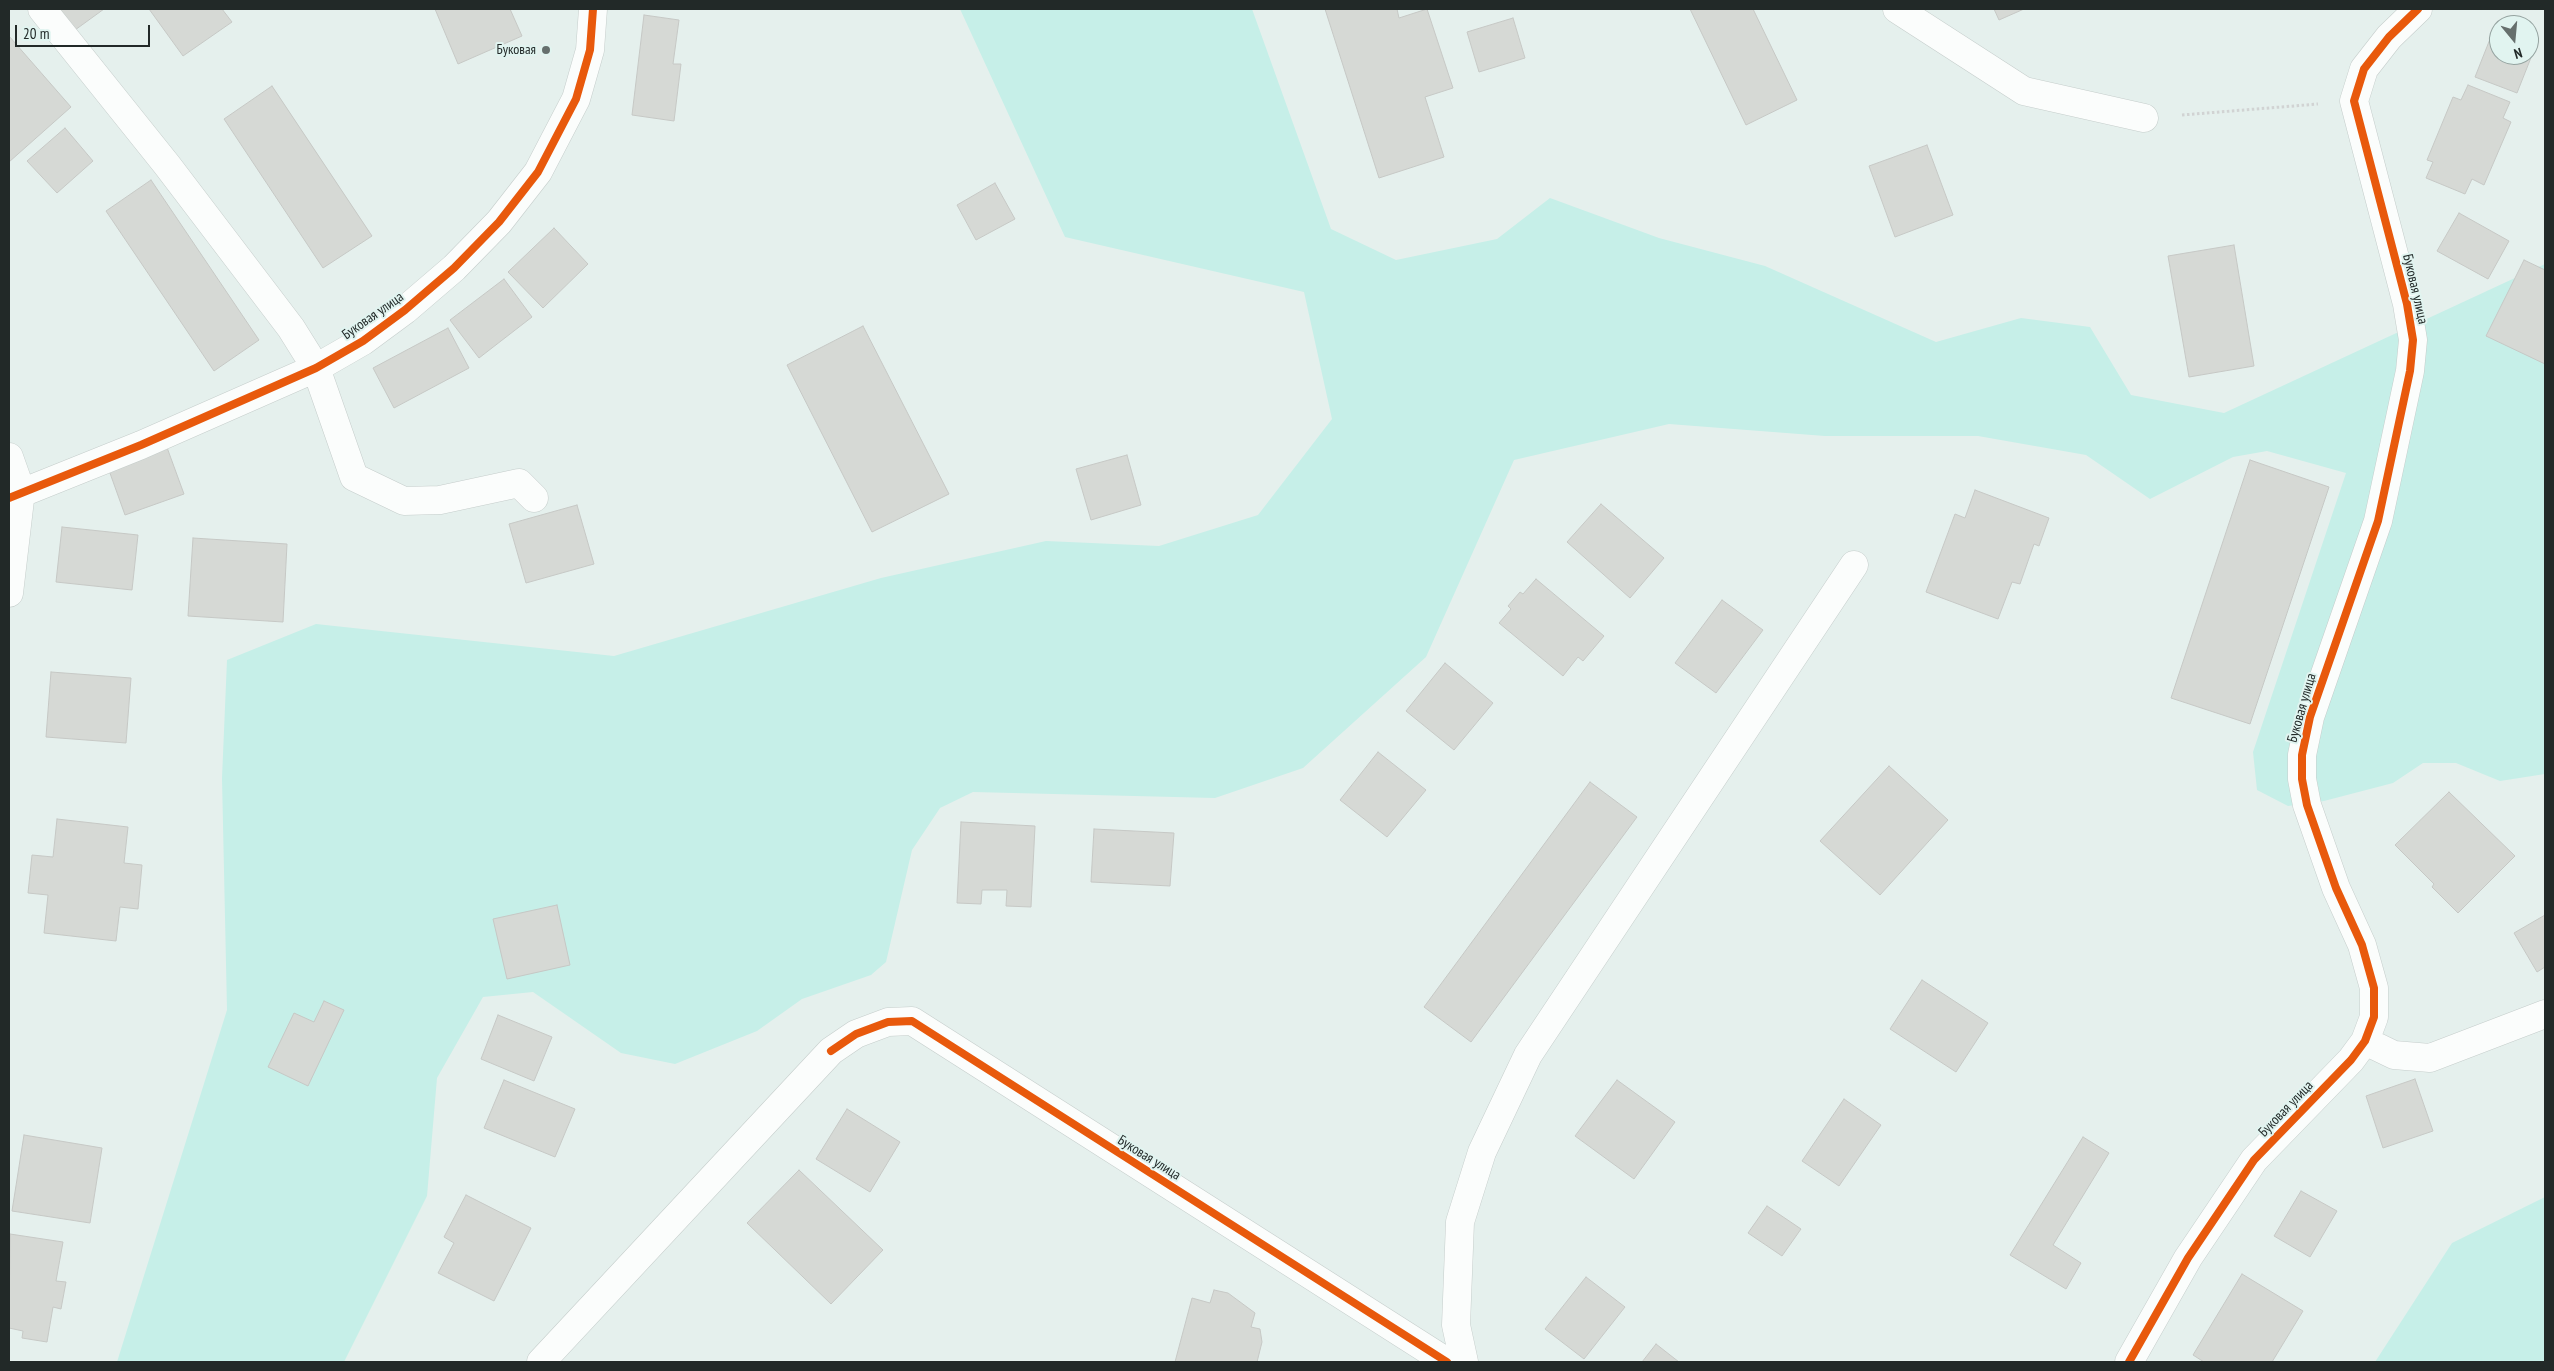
<!DOCTYPE html>
<meta charset="utf-8">
<style>
body{margin:0}
#map{position:relative;width:2554px;height:1371px;overflow:hidden;background:#e5f0ed;font-family:"PT Sans Narrow",sans-serif}
canvas{display:block}
.frame{position:absolute;inset:0;border:10px solid #222928;pointer-events:none}
.north{position:absolute;left:2489px;top:15px;width:50px;height:50px;box-sizing:border-box;background:#e1f4f0;border:1px solid #95a3a0;border-radius:50%;rotate:163deg;font-size:14px;font-weight:700;line-height:20px;text-align:center;color:#222928}
.north::after{content:'';display:block;margin:auto;width:18px;height:22px;background:#666f6d;clip-path:polygon(50% 0,100% 100%,50% 72%,0 100%)}
.scale{position:absolute;left:15px;top:25px;width:135px;height:22px;box-sizing:border-box;border:2px solid #222928;border-top:0;padding-left:6px;font-size:15px;line-height:18px;white-space:nowrap;color:#222928;-webkit-text-stroke:4px #e1f4f0;paint-order:stroke}
</style>
<div id="map">
<canvas width="2554" height="1371"></canvas>
<div class="frame"></div>
<div class="north">N</div>
<div class="scale">20 m</div>
</div>
<script>
const ctx = document.querySelector('canvas').getContext('2d');
ctx.lineJoin = 'round';
function fillPath(path, color) {
  ctx.fillStyle = color;
  ctx.fill(path, 'evenodd');
}
function poly(rows) {
  const path = new Path2D();
  for (const r of rows) {
    path.moveTo(r[0], r[1]);
    for (let i = 2; i < r.length; i += 2) path.lineTo(r[i], r[i + 1]);
  }
  return path;
}
function stroke(path, color, width, dash) {
  ctx.strokeStyle = color;
  ctx.lineWidth = width;
  ctx.lineCap = dash ? 'butt' : 'round';
  ctx.setLineDash(dash || []);
  ctx.stroke(path);
}
function label(font, color, halo, rows, align = 'center') {
  ctx.font = font + ' "PT Sans Narrow",sans-serif';
  ctx.lineWidth = 4;
  ctx.setLineDash([]);
  ctx.textBaseline = 'middle';
  ctx.strokeStyle = halo;
  ctx.fillStyle = color;
  for (const [text, x, y, turn = 0] of rows) {
    ctx.save();
    ctx.translate(x, y);
    ctx.rotate((+turn || 0) * Math.PI / 180);
    ctx.textAlign = isNaN(turn) ? turn : align;
    if (halo) ctx.strokeText(text, 0, 0);
    ctx.fillText(text, 0, 0);
    ctx.restore();
  }
}
fillPath(poly([
 [960,9,1252,9,1331,229,1396,260,1497,239,1550,198,1659,238,1765,266,1936,342,2021,318,2090,327,2131,395,2224,413,2545,264,2545,774,2500,781,2456,763,2423,763,2393,783,2324,801,2288,806,2257,790,2253,752,2346,473,2267,451,2233,457,2150,499,2086,455,1978,436,1825,436,1669,424,1514,460,1426,657,1303,768,1215,798,973,792,940,808,912,850,886,962,871,975,802,999,757,1031,675,1064,621,1053,533,992,483,997,437,1078,427,1196,344,1362,117,1362,227,1010,222,778,227,660,316,624,614,656,881,578,1046,541,1159,546,1258,515,1332,419,1304,292,1065,237],
 [2545,1197,2545,1362,2375,1362,2452,1243]
]), '#c6efe8');
const building = poly([
 [59,9,104,9,75,30,59,9],
 [149,9,222,9,232,22,183,56,149,9],
 [435,9,510,9,522,36,458,64,435,9],
 [1325,9,1397,9,1399,18,1427,9,1453,88,1425,97,1444,157,1379,178,1325,9],
 [1690,9,1753,9,1797,100,1746,125,1690,9],
 [1994,9,2024,9,1999,20,1994,9],
 [644,15,679,20,673,64,681,64,674,121,632,115,644,15],
 [1513,18,1525,58,1479,72,1467,32,1513,18],
 [2492,34,2499,37,2499,55,2529,55,2529,49,2534,50,2517,93,2475,77,2492,34],
 [9,36,71,107,9,162,9,36],
 [2468,85,2510,102,2503,118,2511,122,2484,185,2472,179,2465,194,2426,178,2433,162,2427,160,2453,97,2461,100,2468,85],
 [272,86,372,236,323,268,224,119,272,86],
 [65,128,93,161,57,193,27,161,65,128],
 [1927,145,1953,215,1895,237,1869,166,1927,145],
 [151,180,259,340,214,371,106,211,151,180],
 [995,183,1015,219,976,240,957,205,995,183],
 [2459,213,2509,241,2488,279,2437,251,2459,213],
 [554,228,588,264,543,308,508,272,554,228],
 [2234,245,2254,366,2189,377,2168,256,2234,245],
 [2524,260,2545,270,2545,364,2486,336,2524,260],
 [504,279,532,317,479,358,450,320,504,279],
 [863,326,949,494,872,532,787,365,863,326],
 [448,328,469,368,394,408,373,368,448,328],
 [165,442,184,494,125,515,106,462,165,442],
 [1127,455,1141,505,1091,520,1076,469,1127,455],
 [2250,460,2329,487,2250,724,2171,698,2250,460],
 [1975,490,2049,518,2039,546,2034,544,2020,584,2012,582,1998,619,1926,592,1955,514,1965,518,1975,490],
 [1601,504,1664,558,1630,598,1567,542,1601,504],
 [577,505,594,564,526,583,509,524,577,505],
 [62,527,138,535,132,590,56,582,62,527],
 [193,538,287,544,283,622,188,616,193,538],
 [1536,579,1604,636,1583,661,1578,657,1563,676,1499,623,1511,609,1508,606,1520,592,1523,594,1536,579],
 [1722,600,1763,630,1716,693,1675,663,1722,600],
 [1445,663,1493,703,1454,750,1406,711,1445,663],
 [51,672,131,678,126,743,46,737,51,672],
 [1378,752,1426,790,1387,837,1340,800,1378,752],
 [1889,766,1948,820,1880,895,1820,841,1889,766],
 [1590,782,1637,817,1471,1042,1424,1007,1590,782],
 [2449,792,2515,856,2458,913,2432,887,2434,884,2395,845,2449,792],
 [57,819,128,827,124,863,142,865,138,909,120,907,116,941,44,933,48,895,28,893,32,855,53,857,57,819],
 [961,822,1035,826,1031,907,1006,906,1007,890,982,890,981,904,957,903,961,822],
 [1094,829,1174,833,1170,886,1091,882,1094,829],
 [557,905,570,965,507,979,493,919,557,905],
 [2545,915,2545,967,2537,972,2514,933,2545,915],
 [1922,980,1988,1023,1956,1072,1890,1029,1922,980],
 [324,1001,344,1010,308,1086,268,1067,294,1013,314,1022,324,1001],
 [498,1015,552,1037,534,1081,481,1059,498,1015],
 [2415,1079,2433,1131,2383,1148,2366,1096,2415,1079],
 [504,1080,575,1109,555,1157,484,1128,504,1080],
 [1617,1080,1675,1122,1634,1179,1575,1136,1617,1080],
 [1844,1099,1881,1125,1839,1186,1802,1161,1844,1099],
 [847,1109,900,1142,870,1192,816,1159,847,1109],
 [24,1135,102,1148,90,1223,12,1211,24,1135],
 [2083,1137,2109,1153,2053,1245,2081,1263,2066,1289,2010,1255,2083,1137],
 [799,1170,883,1250,831,1304,747,1223,799,1170],
 [2301,1191,2337,1211,2310,1257,2274,1236,2301,1191],
 [466,1195,531,1228,494,1301,438,1273,454,1243,444,1237,466,1195],
 [1767,1206,1801,1229,1782,1256,1748,1233,1767,1206],
 [10,1234,63,1242,56,1281,66,1282,61,1309,53,1307,47,1342,22,1338,23,1331,9,1328,10,1234],
 [2242,1274,2303,1311,2272,1362,2204,1362,2193,1355,2242,1274],
 [1586,1277,1625,1307,1584,1359,1545,1329,1586,1277],
 [1214,1290,1228,1293,1255,1313,1251,1327,1260,1329,1262,1342,1257,1362,1175,1362,1192,1298,1210,1303,1214,1290],
 [1656,1344,1679,1362,1642,1362,1656,1344]
]);
fillPath(building, '#d6d9d5');
stroke(building, '#c6c8c5', 1);
const minor = poly([
 [42,9,167,165,291,328,316,368,354,477,404,501,440,500,519,483,534,498],
 [1897,9,2024,91,2144,118],
 [9,457,21,491,9,593],
 [9,498,141,445,316,368,363,341,405,310,454,268,499,222,538,172,576,99,590,50,593,9],
 [2365,1041,2394,1055,2430,1058,2545,1014],
 [541,1362,831,1051,856,1034,888,1022,912,1021,1447,1362],
 [1464,1362,1456,1325,1460,1222,1482,1152,1528,1055,1854,565],
 [2129,1362,2188,1258,2254,1160,2351,1060,2365,1041,2374,1017,2374,988,2362,945,2336,888,2307,805,2302,779,2302,755,2310,717,2378,521,2410,371,2413,340,2407,304,2354,101,2364,69,2389,37,2418,9]
]);
stroke(minor, '#c5cdcb', 29);
stroke(poly([
 [2182,115,2318,104]
]), '#d1d3d3', 3, [2.5, 2.5]);
stroke(minor, '#fbfdfc', 28);
stroke(poly([
 [9,498,141,445,316,368,363,341,405,310,454,268,499,222,538,172,576,99,590,50,593,9],
 [831,1051,856,1034,888,1022,912,1021,1447,1362],
 [2129,1362,2188,1258,2254,1160,2351,1060,2365,1041,2374,1017,2374,988,2362,945,2336,888,2307,805,2302,779,2302,755,2310,717,2378,521,2410,371,2413,340,2407,304,2354,101,2364,69,2389,37,2418,9]
]), '#e8590c', 8);
for (const [x, y, r, color] of [
 [546,50,5,"#666f6d"]
]) {
  const dot = new Path2D();
  dot.arc(x, y, r, 0, 2 * Math.PI);
  ctx.fillStyle = color;
  ctx.fill(dot);
  stroke(dot, '#e1f4f0', 2);
}
label('14px', '#222928', '#e1f4f0', [
 ["Буковая",536,50]
], 'right');
label('14px', '#222928', '#e1f4f0', [
 ["Буковая улица",2415,289,77],
 ["Буковая улица",373,316,-35],
 ["Буковая улица",2302,708,-74],
 ["Буковая улица",2286,1109,-46],
 ["Буковая улица",1149,1158,32]
]);
</script>
